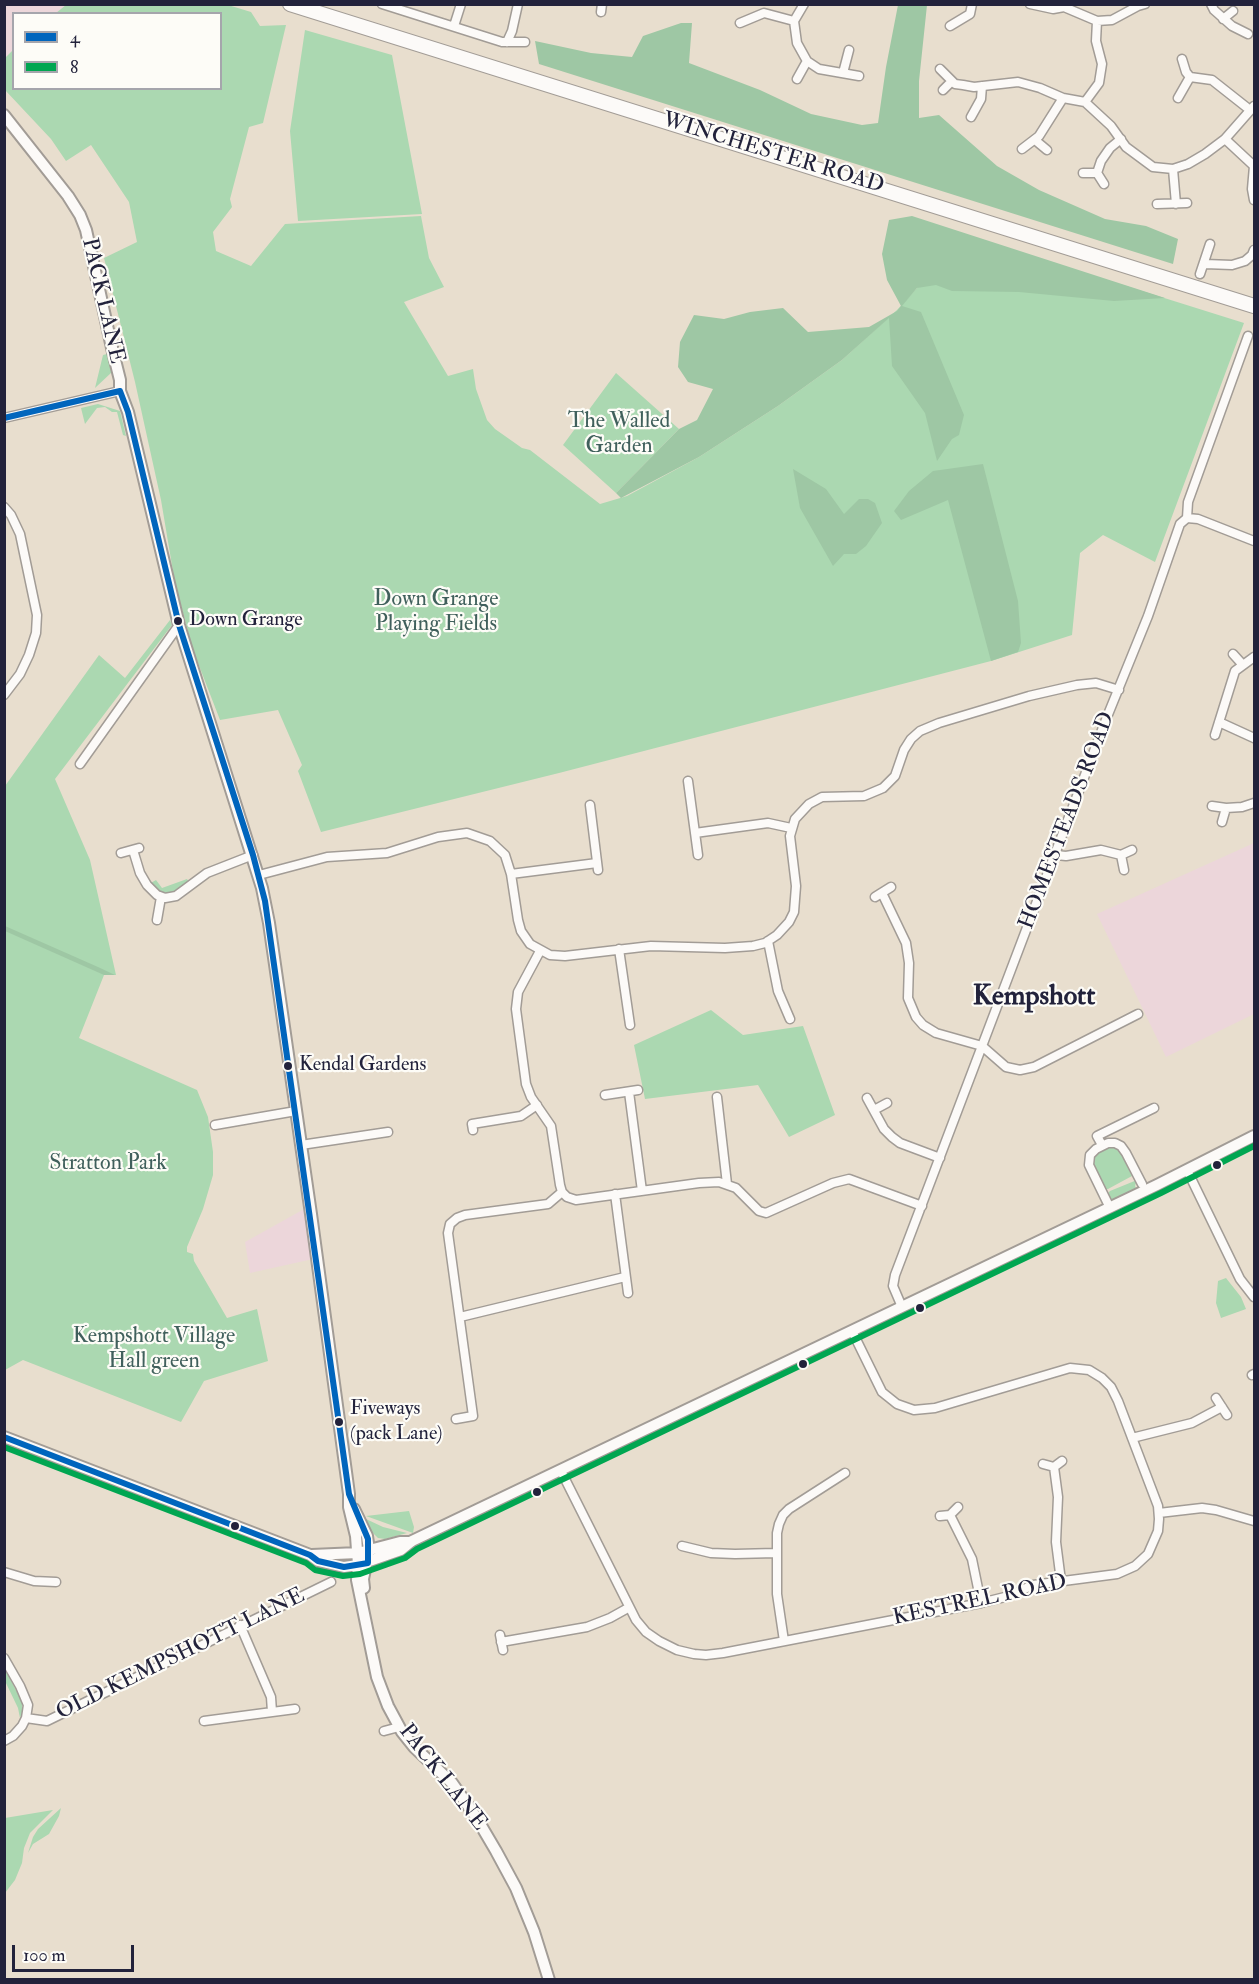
<!DOCTYPE html>
<style>
body{margin:0}
#map{position:relative;width:1259px;height:1984px;overflow:hidden;background:#e8dece;font-family:"IM FELL Double Pica",serif}
canvas{display:block}
.frame{position:absolute;inset:0;border:6px solid #22223b;pointer-events:none}
.legend{position:absolute;left:12px;top:12px;width:210px;height:78px;box-sizing:border-box;background:#fdfcf7;border:2px solid #a5a5ac;margin:0;padding:8px 10px;list-style:none;font-size:18px;color:#22223b}
.legend li{display:flex;align-items:center;gap:12px;height:30px}
.legend b{width:30px;border:2px solid #a5a5ac}
.scale{position:absolute;left:12px;top:1945px;width:122px;height:27px;box-sizing:border-box;border:3px solid #22223b;border-top:0;padding-left:8px;font-size:18px;line-height:21px;white-space:nowrap;color:#22223b;-webkit-text-stroke:4px #fdfcf7;paint-order:stroke}
</style>
<div id="map">
<canvas width="1259" height="1984"></canvas>
<div class="frame"></div>
<ul class="legend">
<li><b style="height:8px;background:#0065bd"></b>4</li>
<li><b style="height:8px;background:#00a651"></b>8</li>
</ul>
<div class="scale">100 m</div>
</div>
<script>
const ctx = document.querySelector('canvas').getContext('2d');
ctx.lineJoin = 'round';
function fillPath(path, color) {
  ctx.fillStyle = color;
  ctx.fill(path, 'evenodd');
}
function poly(rows) {
  const path = new Path2D();
  for (const r of rows) {
    path.moveTo(r[0], r[1]);
    for (let i = 2; i < r.length; i += 2) path.lineTo(r[i], r[i + 1]);
  }
  return path;
}
function stroke(path, color, width, dash) {
  ctx.strokeStyle = color;
  ctx.lineWidth = width;
  ctx.lineCap = dash ? 'butt' : 'round';
  ctx.setLineDash(dash || []);
  ctx.stroke(path);
}
function label(font, color, halo, rows, align = 'center') {
  ctx.font = font + ' "IM FELL Double Pica",serif';
  ctx.lineWidth = 4.5;
  ctx.setLineDash([]);
  ctx.textBaseline = 'middle';
  ctx.strokeStyle = halo;
  ctx.fillStyle = color;
  for (const [text, x, y, turn = 0] of rows) {
    ctx.save();
    ctx.translate(x, y);
    ctx.rotate((+turn || 0) * Math.PI / 180);
    ctx.textAlign = isNaN(turn) ? turn : align;
    if (halo) ctx.strokeText(text, 0, 0);
    ctx.fillText(text, 0, 0);
    ctx.restore();
  }
}
fillPath(poly([
 [5,5,117,5,124,13,14,14,14,88,5,90],
 [1254,843,1254,1014,1166,1057,1097,914],
 [306,1208,313,1259,250,1273,245,1242]
]), '#ecd6da');
fillPath(poly([
 [66,5,228,5,251,12,260,26,286,25,263,123,249,127,230,199,232,207,213,232,216,251,251,266,285,224,421,216,429,258,444,287,404,302,448,376,473,369,476,389,487,420,495,429,522,448,530,450,600,504,627,496,699,457,778,406,842,360,897,310,917,288,989,243,1244,323,1155,562,1103,535,1080,553,1072,635,991,661,559,773,321,832,298,771,302,765,278,710,220,720,193,650,175,583,161,500,135,382,104,258,137,242,129,202,91,145,66,161,51,139,5,90,5,58,13,50,14,88,220,88,220,14,56,13],
 [305,30,392,55,422,214,298,221,290,131],
 [107,354,112,372,95,388,103,355],
 [616,373,679,429,616,493,563,445],
 [98,404,120,411,126,436,123,435,117,412,112,412,105,407,97,408,85,424,81,408],
 [170,620,172,625,55,779,90,860,116,975,104,975,79,1038,197,1090,208,1117,213,1152,213,1175,203,1209,187,1247,187,1252,193,1254,194,1261,227,1318,257,1309,268,1361,204,1381,181,1422,23,1360,5,1370,5,786,99,655,125,678],
 [187,879,190,884,176,895,164,896,149,884,156,880,162,888],
 [711,1010,743,1035,803,1026,835,1115,789,1137,758,1085,645,1099,634,1045],
 [1107,1147,1116,1148,1121,1153,1132,1176,1108,1189,1105,1189,1092,1162,1094,1155],
 [1137,1180,1135,1186,1137,1190,1115,1200,1111,1199,1107,1194,1110,1191],
 [1226,1278,1241,1297,1246,1309,1221,1318,1216,1303,1218,1281],
 [409,1511,414,1527,413,1533,366,1516],
 [366,1519,383,1527,407,1533,385,1539,378,1538,372,1532],
 [4,1667,22,1702,22,1712,20,1718,18,1708,5,1681],
 [61,1808,59,1816,49,1834,33,1844,28,1853,33,1837,38,1829],
 [53,1810,30,1833,24,1848,22,1863,15,1880,5,1893,5,1818]
]), '#abd8b1');
fillPath(poly([
 [898,5,927,5,919,81,919,118,939,115,997,166,1039,190,1105,219,1146,226,1178,239,1173,264,539,64,535,41,591,53,632,57,643,36,681,23,692,23,689,63,760,90,811,114,862,125,878,123,886,67],
 [912,216,1165,298,1114,301,1019,292,952,291,936,285,917,288,902,306,921,312,964,415,959,435,952,439,937,461,925,413,892,366,889,318,842,360,778,406,699,457,621,498,616,493,679,429,697,420,713,389,688,382,678,367,680,342,694,315,724,319,750,312,783,308,808,332,869,327,897,311,901,306,887,280,882,254,889,220],
 [983,464,1018,601,1021,643,1018,652,991,661,948,500,901,520,894,511,909,491,933,471],
 [793,469,826,489,844,514,859,499,868,499,875,503,882,523,866,546,856,554,844,554,833,566,800,508],
 [5,926,98,967,115,975,104,975,5,931]
]), '#9ec7a4');
const minor = poly([
 [382,4,502,42,525,42],
 [804,4,794,21,797,43,807,61,819,69,859,76],
 [1030,4,1053,9,1064,7,1097,21,1112,20,1138,6,1145,4],
 [1211,4,1214,10,1232,26,1248,34],
 [601,12,602,4],
 [1223,19,1233,11],
 [740,23,764,13,794,21],
 [454,26,461,4],
 [950,26,970,14,972,4],
 [507,42,512,31,518,4],
 [1182,59,1186,72,1190,77,1212,80,1250,110],
 [940,69,955,84,963,85,974,87,1018,82,1040,88,1063,98,1085,102,1111,126,1126,147,1153,167,1173,169,1188,164,1205,154,1225,139,1254,106],
 [843,73,849,50],
 [797,79,807,61],
 [943,90,952,81],
 [1178,98,1190,77],
 [1085,102,1099,83,1102,64,1096,41,1097,21],
 [971,117,981,99,982,86],
 [1225,139,1254,166,1252,189,1254,200],
 [1035,140,1047,150],
 [1022,149,1039,136,1063,98],
 [1173,169,1176,204],
 [1083,173,1097,173,1104,184],
 [1097,173,1101,161,1110,148,1121,139],
 [1157,204,1187,203],
 [1205,264,1232,265,1245,261,1252,255,1254,250],
 [1200,274,1210,244],
 [4,418,120,391],
 [4,507,11,515,20,534,37,615,36,633,29,655,20,674,4,695],
 [1187,518,1198,519,1254,541],
 [1233,654,1243,665],
 [1219,722,1254,738],
 [1215,735,1235,671,1254,657],
 [80,764,179,625],
 [688,781,698,855],
 [590,805,598,870],
 [1212,806,1226,808,1242,807,1254,803],
 [1222,822,1226,808],
 [695,833,768,823,791,828],
 [133,850,140,873,147,885,157,895,165,898,176,896,207,873,253,855],
 [121,853,139,848],
 [1056,855,1066,856,1101,850,1121,855],
 [1124,870,1121,855,1132,850],
 [511,874,597,863],
 [259,875,327,857,387,853,438,837,467,833,490,841,505,855,511,874,518,920,521,931,530,944,550,955,565,956,651,946,725,948,753,946,765,943,777,935,789,922,794,912,796,886,790,836,795,819,809,804,822,797,864,796,883,788,895,776,904,750,911,739,920,731,939,723,1029,696,1077,685,1096,683,1119,690],
 [882,893,906,943,909,963,908,998,916,1017,923,1025,936,1033,982,1046,1006,1067,1020,1070,1034,1067,1138,1014],
 [875,897,891,887],
 [157,920,161,897],
 [768,941,778,991,790,1019],
 [619,949,630,1025],
 [540,951,518,992,516,1009,526,1084,531,1097,551,1126,560,1185,562,1192,567,1197,576,1200,699,1183,719,1182,736,1188,759,1211,766,1213,833,1183,849,1179,922,1206],
 [629,1092,642,1191],
 [605,1095,638,1090],
 [717,1097,727,1184],
 [867,1098,884,1129,892,1137,900,1143,940,1158],
 [874,1110,887,1103],
 [215,1125,296,1111],
 [473,1130,472,1124,521,1116,537,1105],
 [301,1145,388,1132],
 [1102,1145,1097,1136,1154,1108],
 [1187,1170,1240,1279,1254,1297],
 [615,1194,628,1293],
 [1110,1208,1089,1165,1090,1155,1096,1149,1108,1143,1115,1143,1121,1146,1126,1153,1142,1184],
 [902,1307,893,1286,895,1275,1107,717,1148,616,1180,524,1187,518,1188,502,1248,336],
 [460,1317,625,1277],
 [1252,1375,1254,1374],
 [1216,1398,1227,1415],
 [456,1419,473,1416,448,1233,450,1224,457,1218,465,1215,548,1204,562,1192],
 [1132,1438,1192,1423,1222,1407],
 [1043,1464,1054,1467,1062,1461],
 [1054,1467,1058,1497,1056,1542,1061,1581],
 [561,1471,636,1620,646,1632,659,1641,677,1650,694,1654,706,1655,723,1653,981,1603,1009,1596,1033,1585,1117,1574,1135,1566,1148,1554,1158,1531,1159,1519,1158,1506,1118,1401,1111,1387,1102,1378,1089,1370,1070,1368,935,1408,914,1410,897,1404,882,1392,852,1331],
 [1159,1513,1202,1508,1216,1510,1254,1521],
 [950,1515,972,1559,981,1603],
 [940,1516,950,1515,958,1507],
 [682,1546,711,1553,735,1554,776,1553],
 [4,1572,34,1581,56,1582],
 [240,1625,271,1697,272,1712],
 [500,1635,503,1650],
 [784,1641,777,1594,777,1533,779,1524,783,1515,789,1509,845,1473],
 [501,1642,587,1627,610,1618,628,1608],
 [4,1658,20,1686,28,1705,26,1718,22,1726,13,1736,4,1741],
 [26,1718,47,1721,331,1582],
 [204,1721,295,1709],
 [384,1731,399,1727]
]);
const tertiary = poly([
 [4,115,68,196,80,215,86,230,112,348,120,380,120,391,128,412,179,625,262,888,269,923,311,1214,349,1494,349,1507,356,1536,358,1565,357,1580,377,1677,388,1706,402,1732,414,1747,452,1783,476,1817,496,1851,516,1888,534,1932,549,1980],
 [4,1437,310,1555,318,1561,344,1567,358,1565,401,1550,412,1541,1157,1185,1254,1136],
 [354,1509,367,1536,369,1550,363,1579,364,1588],
 [312,1555,358,1553,400,1542,411,1542]
]);
const primary = poly([
 [290,4,1254,306]
]);
stroke(minor, '#a29c96', 11);
stroke(tertiary, '#a29c96', 14);
stroke(primary, '#a29c96', 16);
stroke(minor, '#fcfaf8', 8);
stroke(tertiary, '#fcfaf8', 10);
stroke(primary, '#fcfaf8', 14);
stroke(poly([
 [4,418,120,391],
 [4,1437,310,1555,318,1561,344,1567,368,1563,368,1539,349,1494,265,901,253,855,179,625,128,412,120,391]
]), '#0065bd', 6);
stroke(poly([
 [4,1447,306,1563,315,1570,343,1576,360,1574,405,1558,417,1549,1161,1193,1254,1146]
]), '#00a651', 6);
for (const [x, y, r, color] of [
 [178,621,5,"#22223b"],
 [288,1066,5,"#22223b"],
 [1217,1165,5,"#22223b"],
 [920,1308,5,"#22223b"],
 [803,1364,5,"#22223b"],
 [339,1422,5,"#22223b"],
 [537,1492,5,"#22223b"],
 [235,1526,5,"#22223b"]
]) {
  const dot = new Path2D();
  dot.arc(x, y, r, 0, 2 * Math.PI);
  ctx.fillStyle = color;
  ctx.fill(dot);
  stroke(dot, '#fdfcf7', 2);
}
label('20px', '#22223b', '#fdfcf7', [
 ["Down Grange",189,621],
 ["Kendal Gardens",299,1066],
 ["Fiveways",350,1410],
 ["(pack Lane)",350,1435]
], 'left');
label('22px', '#22223b', '#fdfcf7', [
 ["WINCHESTER ROAD",773,154,17],
 ["PACK LANE",102,301,77],
 ["HOMESTEADS ROAD",1068,821,-69],
 ["KESTREL ROAD",980,1601,-12],
 ["OLD KEMPSHOTT LANE",181,1655,-26],
 ["PACK LANE",442,1778,52]
]);
label('22px', '#40605c', '#fdfcf7', [
 ["The Walled",619,422],
 ["Garden",619,447],
 ["Down Grange",436,600],
 ["Playing Fields",436,625],
 ["Stratton Park",108,1164],
 ["Kempshott Village",154,1337],
 ["Hall green",154,1362]
]);
label('bold 28px', '#22223b', '#fdfcf7', [
 ["Kempshott",1034,998]
]);
</script>
